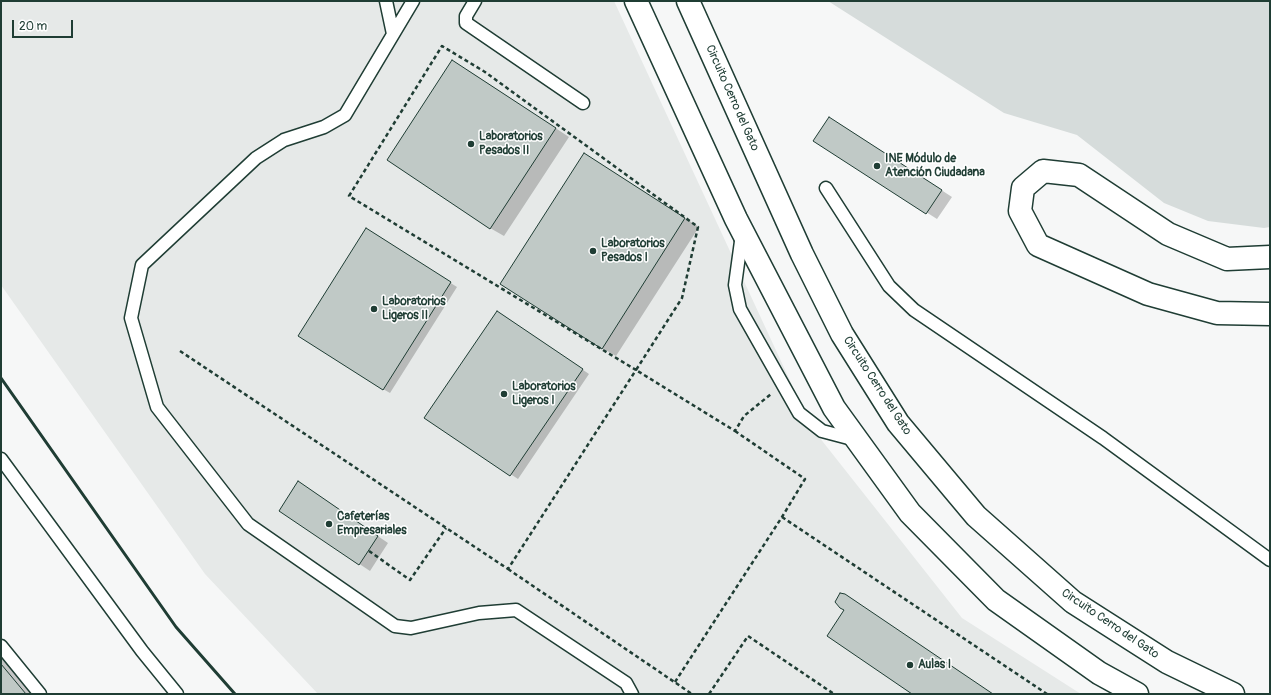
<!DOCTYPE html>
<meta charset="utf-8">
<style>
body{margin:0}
#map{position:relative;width:1271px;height:695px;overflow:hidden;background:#f6f7f7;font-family:Pangolin,sans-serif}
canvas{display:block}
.frame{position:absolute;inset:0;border:2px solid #1f3d34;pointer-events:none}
.scale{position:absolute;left:12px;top:20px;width:61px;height:18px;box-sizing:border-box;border:2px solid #1f3d34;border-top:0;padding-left:5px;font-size:12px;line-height:14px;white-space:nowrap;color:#1f3d34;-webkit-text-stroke:3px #fff;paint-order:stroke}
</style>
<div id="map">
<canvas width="1271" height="695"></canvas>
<div class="frame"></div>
<div class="scale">20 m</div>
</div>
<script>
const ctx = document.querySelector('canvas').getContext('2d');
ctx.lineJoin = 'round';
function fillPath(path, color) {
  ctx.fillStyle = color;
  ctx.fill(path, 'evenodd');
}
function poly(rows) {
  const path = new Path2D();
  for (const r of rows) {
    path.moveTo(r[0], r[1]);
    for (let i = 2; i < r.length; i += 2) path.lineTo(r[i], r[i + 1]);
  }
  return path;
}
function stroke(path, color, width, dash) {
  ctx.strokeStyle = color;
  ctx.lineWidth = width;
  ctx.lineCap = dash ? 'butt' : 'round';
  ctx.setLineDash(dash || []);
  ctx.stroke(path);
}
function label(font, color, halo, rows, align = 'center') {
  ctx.font = font + ' Pangolin,sans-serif';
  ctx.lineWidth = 3;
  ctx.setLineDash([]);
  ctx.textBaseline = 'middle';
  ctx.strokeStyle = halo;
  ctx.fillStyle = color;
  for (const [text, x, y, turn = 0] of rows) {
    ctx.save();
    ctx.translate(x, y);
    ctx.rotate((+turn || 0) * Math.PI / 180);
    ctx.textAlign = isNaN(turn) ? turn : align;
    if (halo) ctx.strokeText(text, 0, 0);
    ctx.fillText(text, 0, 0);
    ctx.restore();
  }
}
fillPath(poly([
 [1,1,614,1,812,428,962,618,1081,694,318,694,205,574,1,285]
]), '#e6e9e8');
fillPath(poly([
 [828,1,1270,1,1270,227,1264,228,1208,221,1164,203,1077,135,1004,113]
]), '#d6dcdb');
fillPath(poly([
 [466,69,569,137,504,236,490,228],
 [840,124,952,197,937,219,814,141],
 [598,163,699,227,616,356,602,348],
 [373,234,457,287,390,393,383,389],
 [504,316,589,374,518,479,426,418],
 [309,489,388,543,370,571,280,511],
 [1,656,32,694,1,694]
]), '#0003');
const building = poly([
 [452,60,556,128,490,229,387,160,452,60],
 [829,117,942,190,926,214,813,141,829,117],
 [584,153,685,218,602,349,500,284,584,153],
 [366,228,451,282,383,390,298,336,366,228],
 [497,311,583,369,510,476,424,418,497,311],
 [298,481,378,536,359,565,279,511,298,481],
 [840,593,845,594,993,694,912,694,827,636,844,610,840,608,835,602,840,593],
 [1,664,26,694,1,694,1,664]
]);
fillPath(building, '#c0c9c6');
stroke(building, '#1f3d34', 1);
const lane = poly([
 [386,1,393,34],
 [413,1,345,115,324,127,284,140,256,158,142,265,131,318,157,407,248,524,395,626,411,628,479,613,516,610,626,683,632,694],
 [475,1,466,16,466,23,583,103],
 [826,188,889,286,914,310,1103,438,1270,560],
 [742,234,735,285,740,309,799,413,822,431,856,440],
 [1,459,142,651,177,694],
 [1,646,40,694]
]);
const secondary = poly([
 [636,1,736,219,834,408,910,513,996,600,1099,673,1137,694],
 [688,1,802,254,842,334,898,423,976,516,1073,602,1167,662,1233,694],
 [1270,257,1227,259,1168,234,1079,175,1043,171,1023,188,1020,211,1038,245,1148,294,1217,313,1270,314]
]);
stroke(lane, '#1f3d34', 15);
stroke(secondary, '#1f3d34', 25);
stroke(poly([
 [180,351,508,569,636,370,349,196,442,46,485,72,698,227,682,298,636,370,735,431,744,416,771,394],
 [782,517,1047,694],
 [369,551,410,580,446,528],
 [508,569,692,694],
 [675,682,782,517,805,479,735,431],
 [709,694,748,636,834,694]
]), '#1f3d34', 2.5, [4, 3]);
stroke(lane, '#fff', 12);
stroke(secondary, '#fff', 22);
stroke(poly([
 [1,378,176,627,235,694]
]), '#1f3d34', 3);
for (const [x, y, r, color] of [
 [471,144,4,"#1f3d34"],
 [877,166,4,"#1f3d34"],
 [593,251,4,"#1f3d34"],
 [374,309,4,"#1f3d34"],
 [504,394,4,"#1f3d34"],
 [329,524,4,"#1f3d34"],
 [910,665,4,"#1f3d34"]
]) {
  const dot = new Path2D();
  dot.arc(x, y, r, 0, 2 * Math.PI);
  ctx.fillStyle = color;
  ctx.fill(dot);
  stroke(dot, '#fff', 1.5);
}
label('12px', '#1f3d34', '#fff', [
 ["Circuito Cerro del Gato",732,98,66],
 ["Circuito Cerro del Gato",877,386,57],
 ["Circuito Cerro del Gato",1110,624,34]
]);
label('bold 12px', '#1f3d34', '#fff', [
 ["Laboratorios",479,137],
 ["Pesados II",479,151],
 ["INE Módulo de",885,159],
 ["Atención Ciudadana",885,173],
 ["Laboratorios",601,244],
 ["Pesados I",601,258],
 ["Laboratorios",382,302],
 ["Ligeros II",382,316],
 ["Laboratorios",512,387],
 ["Ligeros I",512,401],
 ["Cafeterías",337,517],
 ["Empresariales",337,531],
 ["Aulas I",918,665]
], 'left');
</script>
